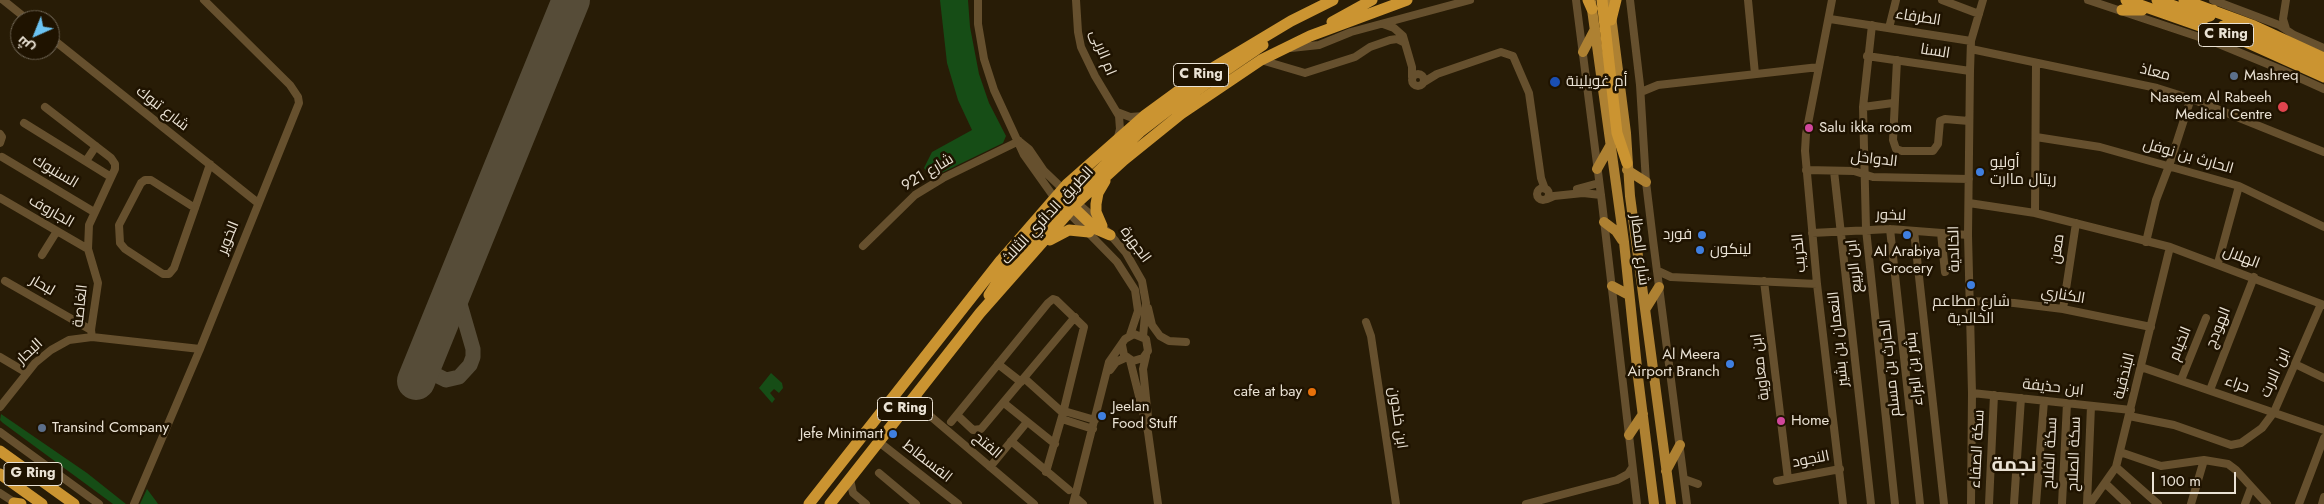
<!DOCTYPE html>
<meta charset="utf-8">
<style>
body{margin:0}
#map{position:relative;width:2324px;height:504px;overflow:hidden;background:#281c06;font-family:Jost,Cairo,sans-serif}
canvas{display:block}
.north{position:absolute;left:10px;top:10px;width:50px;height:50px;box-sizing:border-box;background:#1f1300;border:1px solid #706655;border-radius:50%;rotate:224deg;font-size:14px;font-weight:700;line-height:20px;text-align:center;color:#eae2d4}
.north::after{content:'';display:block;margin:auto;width:18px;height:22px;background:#6bc3f2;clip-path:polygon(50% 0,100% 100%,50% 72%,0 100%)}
.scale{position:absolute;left:2152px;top:472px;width:84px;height:22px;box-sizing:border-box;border:2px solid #eae2d4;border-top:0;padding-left:6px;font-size:15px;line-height:18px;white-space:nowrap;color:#eae2d4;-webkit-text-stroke:4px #1f1300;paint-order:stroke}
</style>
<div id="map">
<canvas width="2324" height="504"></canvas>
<div class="north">ش</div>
<div class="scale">100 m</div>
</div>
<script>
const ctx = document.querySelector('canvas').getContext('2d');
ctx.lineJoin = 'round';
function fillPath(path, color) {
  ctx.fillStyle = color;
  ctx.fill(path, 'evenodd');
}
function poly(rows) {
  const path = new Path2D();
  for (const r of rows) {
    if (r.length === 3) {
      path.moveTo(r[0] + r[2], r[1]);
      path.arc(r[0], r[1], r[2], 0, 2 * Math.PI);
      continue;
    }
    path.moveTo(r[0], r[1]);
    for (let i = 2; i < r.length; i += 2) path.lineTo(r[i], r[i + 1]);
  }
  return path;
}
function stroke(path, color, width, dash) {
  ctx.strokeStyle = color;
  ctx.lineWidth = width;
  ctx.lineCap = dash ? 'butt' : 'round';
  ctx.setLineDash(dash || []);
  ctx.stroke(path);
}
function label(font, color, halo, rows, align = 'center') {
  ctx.font = font + ' Jost,Cairo,sans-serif';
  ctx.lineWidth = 5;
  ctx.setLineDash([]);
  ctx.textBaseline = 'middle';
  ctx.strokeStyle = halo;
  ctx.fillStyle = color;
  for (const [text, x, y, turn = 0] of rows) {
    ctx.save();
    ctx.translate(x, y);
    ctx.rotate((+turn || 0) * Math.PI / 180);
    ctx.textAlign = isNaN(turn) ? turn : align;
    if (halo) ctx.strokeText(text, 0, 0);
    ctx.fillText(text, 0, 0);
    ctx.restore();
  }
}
fillPath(poly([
 [940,0,968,0,970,27,979,74,989,103,1006,136,1003,143,931,178,924,168,932,152,972,130,958,100,947,63],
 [771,373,782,383,783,388,779,393,774,389,770,393,775,399,772,403,759,388],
 [1,414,87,473,126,504,113,504,3,423,0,420],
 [147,489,156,501,158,504,140,504]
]), '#164d16');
stroke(poly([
 [563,0,565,10,564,17],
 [425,358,432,373,446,380,459,377,470,365,473,357,473,349,458,297,461,273]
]), '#564c38', 15);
stroke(poly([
 [416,381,571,0]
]), '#564c38', 38);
stroke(poly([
 [3,0,28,20],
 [978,0,978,24,984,59,994,90,1024,155,1056,200],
 [1076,0,1078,32,1081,47,1095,76,1119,116,1120,129,1118,137],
 [1576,0,1602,203,1637,504],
 [1630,0,1640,85,1646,182,1653,240,1687,504],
 [1748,0,1755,74],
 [1832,0,1806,134,1805,151,1817,284,1843,504],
 [1942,0,1979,14],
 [2088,0,2214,42,2282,70,2324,89],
 [2213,0,2279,25,2294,35,2324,48],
 [1830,19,1971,41],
 [1383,24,1394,28,1403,36,1412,67,1412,77],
 [1872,25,1863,107,1866,229,1895,504],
 [1889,28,1896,0],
 [2286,29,2283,19,2286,0],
 [50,37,258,203],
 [1291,48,1319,45,1351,32,1470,0],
 [1971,49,2157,88,2192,99,2324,152],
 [1867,56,1970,71],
 [1261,60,1305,73,1355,57,1370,47,1390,40,1397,39,1405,43],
 [1897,60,1893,140,1896,149,1902,151,1933,151,1938,144,1940,121,1945,119,1969,121],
 [1418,80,6],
 [1424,82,1437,74,1501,52,1513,56,1529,93,1541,178,1545,189],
 [1641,92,1658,85,1819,67],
 [45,107,111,158,115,164,115,169,89,225,88,249,98,283,91,330,92,337],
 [1863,107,1893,103],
 [1117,112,1130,117,1144,116],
 [24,123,111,177],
 [0,134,2,137,0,143],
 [2036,137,2100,147,2239,186,2324,227],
 [1019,141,1029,149,1044,171,1065,191],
 [2,157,94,212],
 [86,161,96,146],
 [1806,170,1854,171,1873,177,1969,179],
 [1834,171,1871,504],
 [1543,194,6],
 [1577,189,1599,183],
 [0,198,88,249],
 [1547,199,1554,196,1583,193,1601,195],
 [1075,201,1098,221],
 [1969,203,2035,213,2170,247,2324,305],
 [195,208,151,180,145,180,141,183,119,225,120,243,125,249,163,274,169,274,174,268,195,208,210,164],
 [1066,210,1117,262,1135,290,1138,311,1130,335],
 [2035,213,2036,63],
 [1890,229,1920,504],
 [1107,231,1126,253,1142,281,1146,303,1143,337],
 [1914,231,1944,504],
 [1812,233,1890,229,1968,235],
 [1941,233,1945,272],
 [2146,242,2156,200,2169,166,2191,98],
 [863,246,915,195,943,178,1019,141],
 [42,255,57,231],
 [2218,263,2239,186],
 [1658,271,1671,277,1817,284],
 [5,281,91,330],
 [1764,281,1788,479],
 [1969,301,2014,303,2063,309,2151,327],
 [1148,308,1152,325,1160,336,1169,341,1186,342],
 [2063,309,2076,223],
 [1366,322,1371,336,1375,363,1396,504],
 [1146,356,1143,369,1149,427],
 [0,357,27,373],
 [1130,360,1148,432,1158,504],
 [998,364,1021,382],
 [2295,364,2324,378],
 [2141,367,2324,430],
 [1110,370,1116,362,1127,357],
 [1024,378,1063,413],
 [2181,380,2206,318],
 [2210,390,2254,277],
 [918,392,918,401,922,409,1034,504],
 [1972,393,2131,410],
 [1004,403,1055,444],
 [0,407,35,363,51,350,69,340,92,337,200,349],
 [1064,411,1095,420],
 [957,415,973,430,981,429,1075,317],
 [2129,416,2174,425,2231,445,2241,443,2262,428,2274,412,2321,304],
 [1062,419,1093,429],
 [951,422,1048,303,1053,299,1056,300,1084,327,1063,413,1046,472],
 [0,432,99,504],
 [1011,441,1069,490],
 [879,442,958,504],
 [2120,452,2161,466,2204,460,2228,464,2236,470,2267,504],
 [990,467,1027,422],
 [2116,467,2158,504],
 [879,473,916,504],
 [850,479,853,493,866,504],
 [1684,479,1698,484],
 [1777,481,1840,469],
 [2106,484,2127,504],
 [0,493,17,504],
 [1075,497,1083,504],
 [134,504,200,349,299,103,298,97,290,85,204,0],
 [1073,504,1109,362,1125,339,1134,334,1146,339,1148,351,1143,358,1133,361,1124,355,1122,345],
 [1526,504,1617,480,1628,474,1632,468],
 [1971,504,1972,393,1968,235,1970,71,1971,41,1983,0],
 [1989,504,1994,395],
 [2014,504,2021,398],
 [2036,504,2044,401],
 [2062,504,2067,403],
 [2087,504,2091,406],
 [2090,504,2116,467,2170,247],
 [2191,504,2204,460],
 [2245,504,2251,488],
 [2299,504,2324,438],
 [2322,504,2324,497]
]), '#66502e', 8);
stroke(poly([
 [1609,0,1626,133,1630,196,1671,504],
 [1591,2,1624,242,1638,377,1654,504],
 [1583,52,1595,29],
 [1597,169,1610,146],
 [1627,170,1646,182],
 [1604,222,1616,231,1622,240],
 [1612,286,1629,295],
 [1646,308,1659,287],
 [1629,435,1643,414],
 [1666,471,1680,445]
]), '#ae8132', 10);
stroke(poly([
 [1588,0,1592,9],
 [1602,0,1617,133,1627,163],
 [2126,0,2246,42,2324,77],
 [2157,0,2206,17,2210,16,2213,10],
 [2184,0,2254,26,2324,58],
 [2122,10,2142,10],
 [1611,20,1616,0],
 [1332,22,1372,0],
 [2219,33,2223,26,2230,27,2324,68],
 [1068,202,1096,229,1110,235],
 [1068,212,1066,208,1067,201,1140,132,1175,105,1263,45],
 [1102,226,1096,212,1096,204,1098,193,1105,181],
 [1050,240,1069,230,1089,232],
 [989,295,1009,264,1061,205,1063,195],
 [0,451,74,504],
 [0,474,42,504],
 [14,503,21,504],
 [809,504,1001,260,1067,184,1144,116,1196,78,1291,21,1333,0],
 [830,504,980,313,1077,203,1124,160,1181,114,1261,60,1310,36,1407,0]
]), '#cb9431', 11);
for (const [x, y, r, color] of [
 [2234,76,5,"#5c6f8a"],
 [1555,82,6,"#1a4fb4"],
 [2283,107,6,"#e0444e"],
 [1809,128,5,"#d1479c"],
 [1980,172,5,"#3f7fe0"],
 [1702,235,5,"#3f7fe0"],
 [1907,235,5,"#3f7fe0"],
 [1700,250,5,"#3f7fe0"],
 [1971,285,5,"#3f7fe0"],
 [1730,364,5,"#3f7fe0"],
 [1312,392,5,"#e8710a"],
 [1102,416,5,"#3f7fe0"],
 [1781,421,5,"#d1479c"],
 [42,428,5,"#5c6f8a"],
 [893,434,5,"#3f7fe0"]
]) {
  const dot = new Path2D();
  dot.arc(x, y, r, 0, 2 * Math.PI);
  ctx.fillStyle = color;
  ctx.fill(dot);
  stroke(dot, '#1f1300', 2);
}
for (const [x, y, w] of [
 [2226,35,55],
 [1201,75,55],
 [905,409,55],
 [33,474,58]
]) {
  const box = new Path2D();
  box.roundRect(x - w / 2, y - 11.5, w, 23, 4);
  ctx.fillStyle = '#1f1300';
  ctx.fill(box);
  stroke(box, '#eae2d4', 1);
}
label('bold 14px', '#eae2d4', null, [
 ["C Ring",2226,35],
 ["C Ring",1201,75],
 ["C Ring",905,409],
 ["G Ring",33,474]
]);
label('15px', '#eae2d4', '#1f1300', [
 ["الطرفاء",1918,18,9],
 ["السنا",1935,52,9],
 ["ام الربى",1102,53,68],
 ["معاذ",2155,73,14],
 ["شارع تبوك",162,109,38],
 ["الحارث بن نوفل",2188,157,16],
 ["الدواخل",1874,160,6],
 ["السنبوك",55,172,31],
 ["شارع 921",928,173,-31],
 ["الجاروف",51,212,30],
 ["الطريق الدائري الثالث",1048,216,-47],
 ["لبخور",1891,216,2],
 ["الخوير",229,238,-68],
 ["الجهرة",1135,245,54],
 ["الخالدية",1955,249,-91],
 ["معن",2058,249,-82],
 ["شارع المطار",1639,250,83],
 ["الخريب",1800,253,-95],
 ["الهلال",2241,258,21],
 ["ابن الربيع",1855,266,-96],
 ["لبحار",42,286,30],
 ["الكناري",2063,296,9],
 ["الغاصة",81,306,-84],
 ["الهودج",2219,328,-68],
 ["النعمان بن بشير",1839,339,-96],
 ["الخيام",2181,344,-68],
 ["البحار",30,352,-43],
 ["ابن معاوية",1761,367,-97],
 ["الحارث بن مسلم",1891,368,-96],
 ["بشر بن البراء",1915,369,-96],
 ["ابن الارت",2276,373,-66],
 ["البندقية",2125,376,-76],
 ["حراء",2237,385,19],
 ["ابن حذيفة",2053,388,6],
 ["ابن خلدون",1397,418,82],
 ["الفتح",987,446,40],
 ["سكة الصفاء",1978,449,-87],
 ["سكة الفلاح",2051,453,-87],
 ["سكة الصلاح",2075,454,-88],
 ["النجود",1811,460,-11],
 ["الفسطاط",927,462,38]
]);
label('15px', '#eae2d4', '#1f1300', [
 ["Mashreq",2244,76],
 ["أم غويلينة",1566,82],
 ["Naseem Al Rabeeh",2272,98,"right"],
 ["Medical Centre",2272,115,"right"],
 ["Salu ikka room",1819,128],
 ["أوليو",1990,163],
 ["ريتال ماارت",1990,180],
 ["فورد",1692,235,"right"],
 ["لينكون",1710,250],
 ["Al Arabiya",1907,252,"center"],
 ["Grocery",1907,269,"center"],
 ["شارع مطاعم",1971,302,"center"],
 ["الخالدية",1971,319,"center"],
 ["Al Meera",1720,355,"right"],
 ["Airport Branch",1720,372,"right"],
 ["cafe at bay",1302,392,"right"],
 ["Jeelan",1112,407],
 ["Food Stuff",1112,424],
 ["Home",1791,421],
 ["Transind Company",52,428],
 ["Jefe Minimart",883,434,"right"]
], 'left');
label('bold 20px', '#eae2d4', '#1f1300', [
 ["نجمة",2014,466]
]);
</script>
